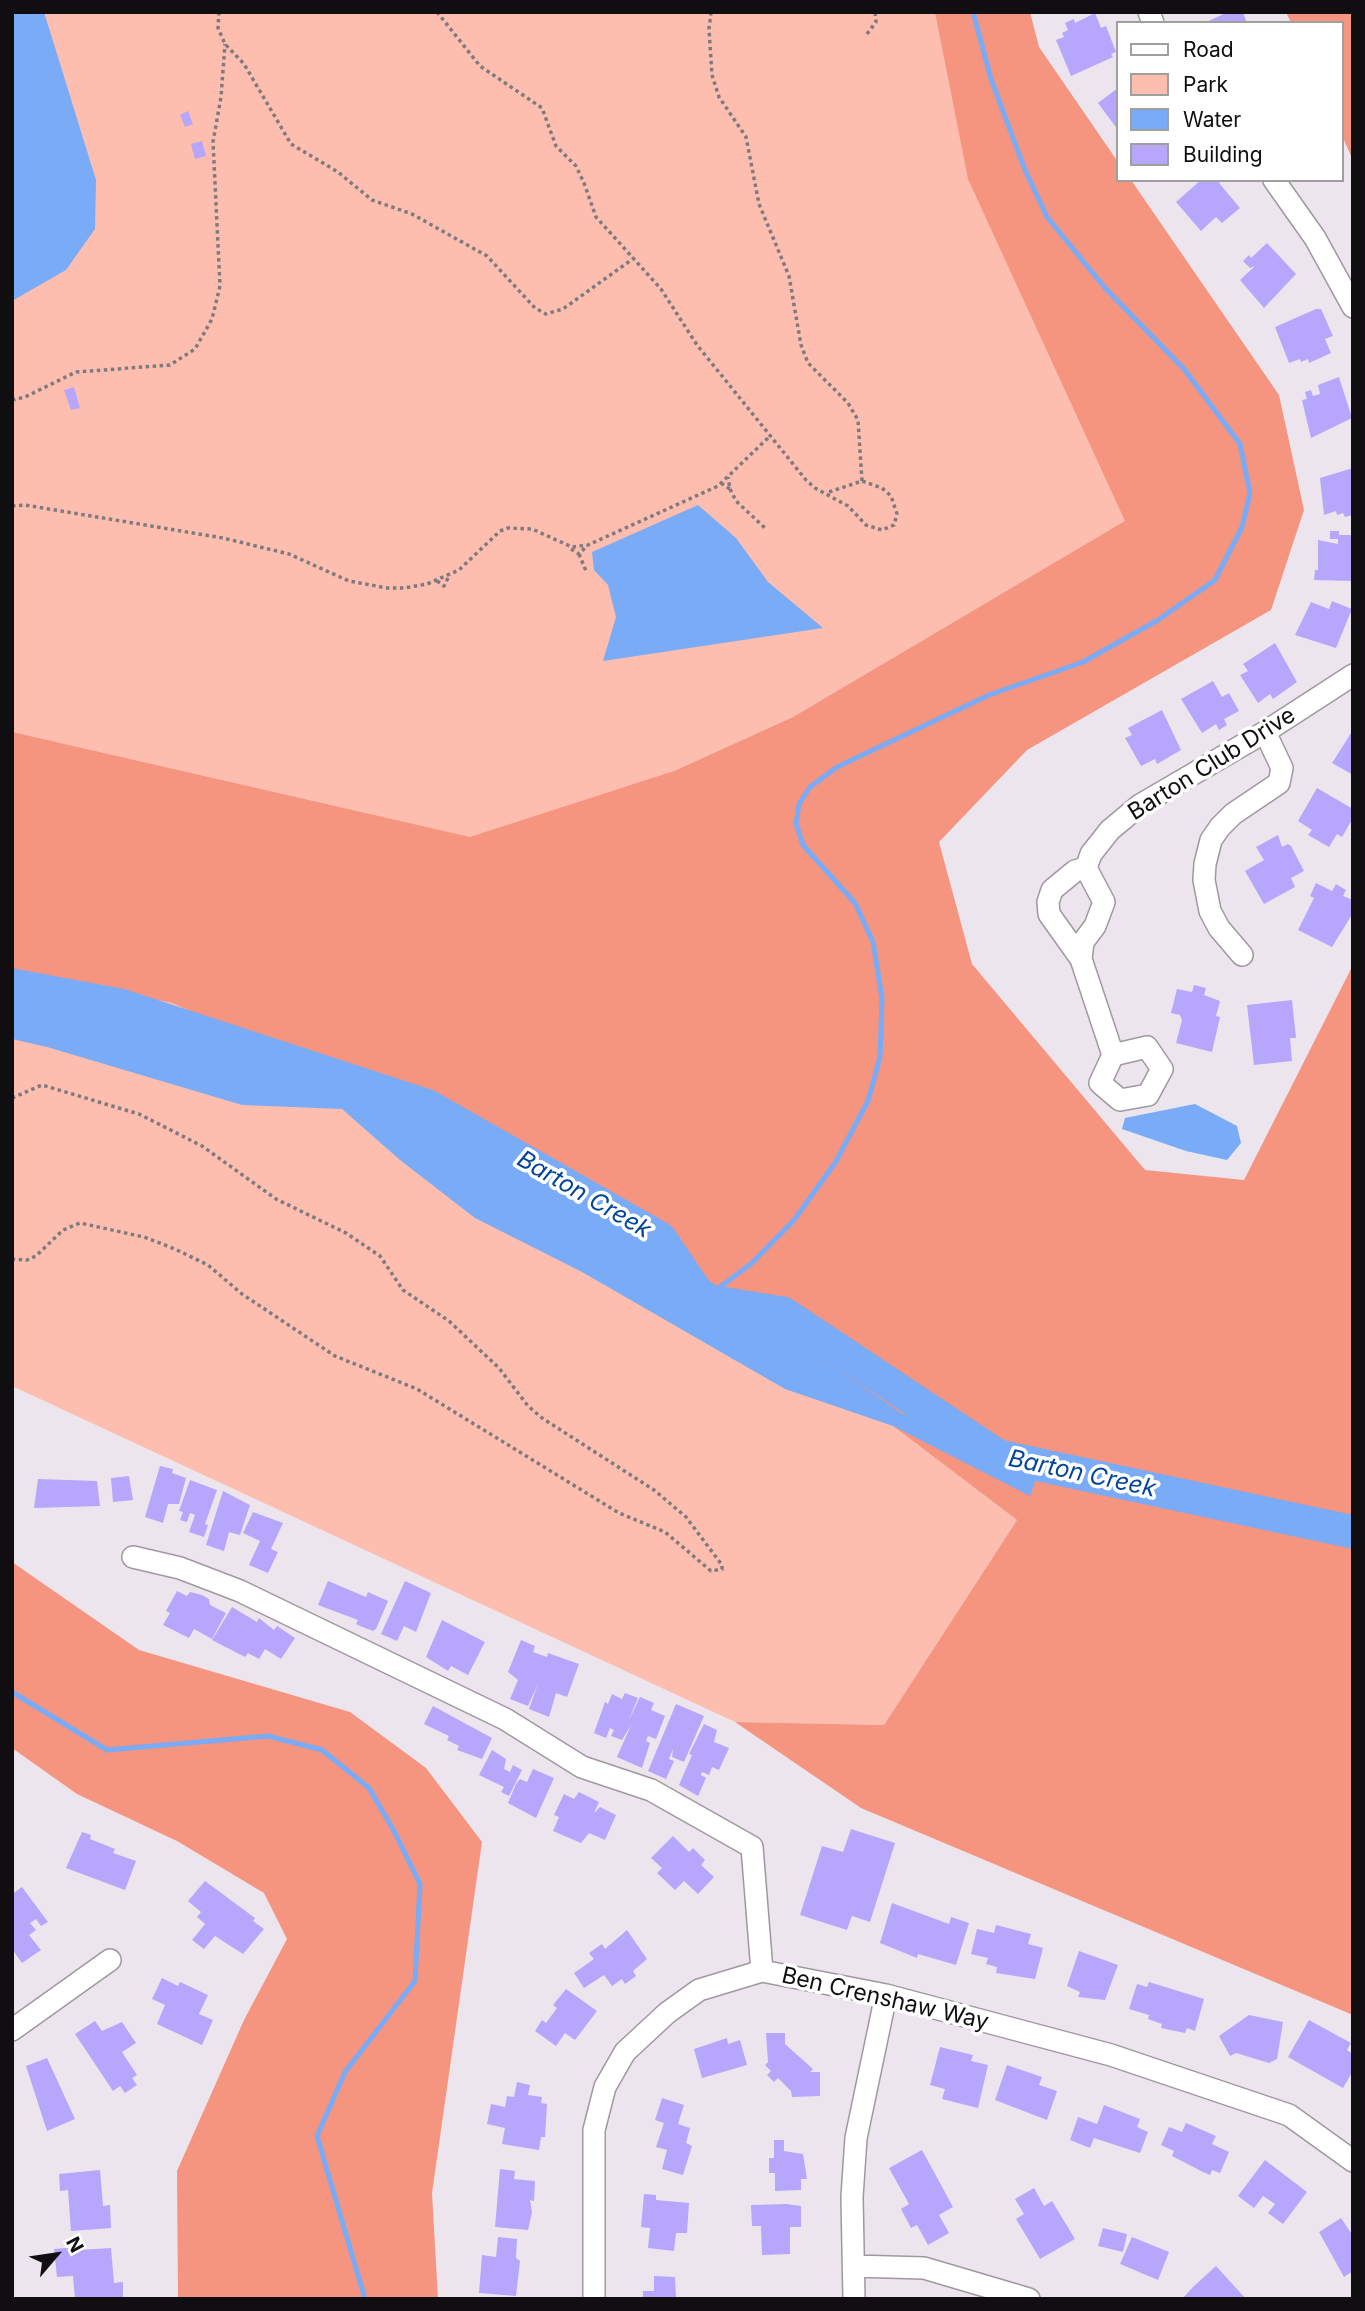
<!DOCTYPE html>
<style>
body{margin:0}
#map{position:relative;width:1365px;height:2311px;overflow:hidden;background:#ede5ed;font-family:Inter,sans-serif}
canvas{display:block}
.frame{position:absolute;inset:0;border:14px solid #100e10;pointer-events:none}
.legend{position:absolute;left:1116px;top:21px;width:228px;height:161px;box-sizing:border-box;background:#fff;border:2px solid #9f9f9f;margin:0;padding:9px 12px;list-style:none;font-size:21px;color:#100e10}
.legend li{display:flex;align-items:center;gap:14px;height:35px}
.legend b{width:35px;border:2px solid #9f9f9f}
.north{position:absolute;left:21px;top:2220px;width:70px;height:70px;-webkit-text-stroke:5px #fff;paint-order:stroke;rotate:61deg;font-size:19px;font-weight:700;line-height:28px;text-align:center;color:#100e10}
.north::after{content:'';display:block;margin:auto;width:24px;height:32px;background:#100e10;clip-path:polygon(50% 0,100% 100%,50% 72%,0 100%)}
</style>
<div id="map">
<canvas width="1365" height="2311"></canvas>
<div class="frame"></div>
<ul class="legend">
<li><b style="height:9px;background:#fff"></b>Road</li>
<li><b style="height:19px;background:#febeaf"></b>Park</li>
<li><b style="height:19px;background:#79abf7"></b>Water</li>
<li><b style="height:19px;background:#b6a6fc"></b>Building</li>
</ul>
<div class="north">N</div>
</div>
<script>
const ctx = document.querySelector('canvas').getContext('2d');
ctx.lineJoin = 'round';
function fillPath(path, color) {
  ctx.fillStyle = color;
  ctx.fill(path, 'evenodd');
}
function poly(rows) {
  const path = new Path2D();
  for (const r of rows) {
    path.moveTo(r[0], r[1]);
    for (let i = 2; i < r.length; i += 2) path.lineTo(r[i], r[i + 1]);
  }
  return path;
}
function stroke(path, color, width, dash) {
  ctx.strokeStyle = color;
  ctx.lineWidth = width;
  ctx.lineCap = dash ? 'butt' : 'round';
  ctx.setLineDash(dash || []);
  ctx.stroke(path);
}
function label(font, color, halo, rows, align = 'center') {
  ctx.font = font + ' Inter,sans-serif';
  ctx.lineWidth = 7;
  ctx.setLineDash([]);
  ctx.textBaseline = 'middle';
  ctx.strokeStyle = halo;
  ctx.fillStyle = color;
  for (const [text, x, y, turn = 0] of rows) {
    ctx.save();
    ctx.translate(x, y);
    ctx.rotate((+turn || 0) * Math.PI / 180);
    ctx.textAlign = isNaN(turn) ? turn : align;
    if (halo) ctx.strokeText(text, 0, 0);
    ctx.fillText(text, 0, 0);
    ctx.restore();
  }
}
fillPath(poly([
 [12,12,1003,12,1126,521,793,717,674,771,381,893,12,852],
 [12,971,172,1003,526,1159,794,1342,893,1426,1017,1520,884,1725,735,1722,12,1386]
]), '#febeaf');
fillPath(poly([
 [935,12,1030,12,1039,47,1118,162,1118,180,1131,180,1279,395,1304,510,1271,610,1027,750,939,842,972,964,1145,1170,1244,1180,1353,965,1353,2015,861,1808,735,1722,884,1725,1017,1520,893,1426,794,1342,526,1159,172,1003,12,971,12,732,470,837,674,771,793,717,1125,521,968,179],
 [1286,12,1353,12,1353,160,1342,136,1342,23,1291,23],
 [12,1562,139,1650,350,1712,426,1768,482,1842,432,2193,438,2299,178,2299,177,2171,244,2020,287,1939,264,1893,177,1841,77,1794,12,1748]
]), '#f5947f');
fillPath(poly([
 [12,12,44,12,96,180,95,229,66,270,12,301],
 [698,505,736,538,768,582,823,628,603,661,616,617,608,585,594,570,592,552],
 [12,994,89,1007,145,1023,172,1026,278,1054,413,1113,610,1221,719,1287,901,1413,1041,1465,1030,1496,893,1426,785,1389,582,1272,475,1218,400,1160,342,1109,242,1105,47,1047,12,1039],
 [1195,1104,1237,1126,1241,1143,1227,1160,1186,1151,1122,1129,1125,1118]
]), '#79abf7');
stroke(poly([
 [716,1290,752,1263,794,1220,835,1163,868,1101,880,1057,882,998,873,942,855,903,803,845,796,824,799,804,810,787,837,767,989,695,1083,662,1158,620,1215,580,1242,527,1250,493,1240,444,1184,369,1105,288,1047,217,1025,170,991,79,973,12],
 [12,1692,107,1750,268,1736,322,1750,369,1788,394,1831,420,1884,415,1981,345,2072,317,2136,365,2299]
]), '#79abf7', 5);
stroke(poly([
 [12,985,120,1005,428,1106,660,1238,702,1300,783,1313,998,1456,1353,1532]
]), '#79abf7', 33);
fillPath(poly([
 [1228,12,1243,12,1247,23,1204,23],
 [1095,13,1101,28,1106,26,1116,52,1111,54,1113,57,1071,76,1056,40,1064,37,1062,33,1068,30,1065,23,1074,19,1075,23],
 [1118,88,1118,130,1098,103],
 [188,111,193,124,185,127,180,115],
 [202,141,206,156,195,159,191,144],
 [1201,180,1222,180,1219,183,1240,208,1222,223,1216,217,1201,231,1176,202],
 [1267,243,1296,274,1264,308,1240,280,1255,266,1250,268,1243,261,1249,255,1251,258],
 [1316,309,1321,309,1333,336,1325,339,1331,353,1309,363,1308,359,1301,362,1300,359,1289,363,1275,327],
 [1339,377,1352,418,1311,438,1302,400,1307,399,1305,392,1311,390,1313,396,1320,394,1318,385],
 [74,387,80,408,71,410,64,390],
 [1353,468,1353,515,1345,517,1343,513,1337,515,1336,511,1324,515,1320,478],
 [1330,531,1339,531,1339,535,1353,535,1353,581,1314,580,1315,570,1318,570,1318,540,1338,544,1338,539,1330,539],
 [1332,601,1352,609,1336,648,1295,635,1311,602,1329,609],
 [1275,643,1297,682,1273,699,1270,694,1258,703,1240,675,1248,671,1243,664],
 [1213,681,1222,697,1229,693,1239,711,1224,719,1227,725,1219,730,1216,724,1202,733,1181,699],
 [1162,710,1181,750,1157,764,1155,759,1141,766,1125,738,1132,735,1128,728],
 [1353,730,1353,775,1332,763],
 [1317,788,1353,809,1353,818,1342,837,1337,834,1329,847,1308,835,1312,830,1298,821],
 [1278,835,1282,847,1288,844,1291,846,1304,871,1291,878,1295,887,1264,904,1245,871,1264,860,1256,847],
 [1316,883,1332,891,1336,884,1346,890,1343,896,1353,900,1353,913,1332,947,1298,930,1314,898,1310,896],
 [1194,985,1206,988,1204,995,1220,1001,1216,1016,1220,1017,1212,1052,1176,1043,1182,1020,1180,1015,1171,1013,1177,989,1192,992],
 [1292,1000,1296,1038,1290,1038,1292,1061,1254,1065,1247,1005],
 [160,1466,173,1469,172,1473,186,1478,179,1504,168,1504,163,1523,145,1517],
 [129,1476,133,1500,113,1502,111,1478],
 [38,1479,97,1481,100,1506,34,1508],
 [190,1480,217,1490,205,1524,208,1525,204,1537,189,1532,195,1515,190,1513,187,1522,180,1520,183,1512,179,1511],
 [223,1491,250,1505,240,1535,229,1532,224,1551,206,1545],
 [253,1512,283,1523,271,1549,278,1552,268,1573,249,1565,260,1541,243,1533],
 [328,1581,366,1597,368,1592,388,1601,376,1629,373,1631,360,1626,356,1624,358,1620,318,1605],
 [405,1581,431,1593,416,1632,404,1626,397,1641,381,1634],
 [177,1591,187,1596,190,1592,202,1595,209,1599,210,1605,226,1613,212,1639,194,1629,189,1638,163,1625,170,1613,166,1611],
 [232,1607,257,1622,259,1618,274,1630,277,1626,295,1638,281,1659,265,1649,259,1659,248,1653,245,1657,212,1640],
 [442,1620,485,1642,468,1675,451,1666,448,1671,426,1657],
 [521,1640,535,1646,533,1652,547,1657,548,1653,579,1664,567,1697,556,1693,549,1717,529,1709,538,1684,528,1706,510,1699,518,1680,508,1672],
 [625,1693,638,1698,628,1722,640,1697,654,1703,651,1710,665,1716,656,1739,648,1736,646,1741,650,1743,642,1768,617,1757,631,1725,622,1740,611,1736,614,1730,610,1728,606,1738,594,1733,605,1702,608,1704,612,1694,622,1699],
 [676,1704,704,1716,684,1762,672,1757,673,1749,669,1759,674,1761,666,1779,648,1771],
 [433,1706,492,1738,482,1759,457,1750,459,1746,447,1740,449,1736,424,1724],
 [704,1724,717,1730,714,1742,729,1748,719,1770,712,1767,709,1775,702,1772,701,1775,706,1778,698,1796,679,1785,692,1755,689,1754],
 [492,1750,506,1759,504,1769,510,1772,513,1765,522,1770,509,1796,501,1792,504,1787,479,1775],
 [533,1769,554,1778,536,1818,508,1803,516,1784,520,1779,527,1782],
 [579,1792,599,1802,594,1813,600,1807,616,1815,605,1840,589,1833,581,1843,553,1831,559,1817,554,1815,564,1794,574,1799],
 [851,1829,895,1843,870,1922,852,1916,847,1930,800,1915,822,1846,843,1852],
 [82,1832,91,1835,90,1839,115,1849,113,1853,136,1861,125,1890,66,1868],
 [673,1836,689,1852,693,1848,705,1860,701,1865,714,1877,698,1894,684,1881,675,1890,657,1873,662,1868,651,1858],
 [205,1881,255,1918,253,1921,264,1929,243,1954,215,1936,204,1949,192,1940,205,1924,197,1917,201,1912,188,1901],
 [22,1887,48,1922,41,1926,36,1919,30,1923,36,1930,29,1935,41,1950,22,1963,12,1949,12,1894],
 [892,1903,949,1924,951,1917,969,1923,956,1965,918,1954,917,1958,880,1943],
 [996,1925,1031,1934,1028,1944,1043,1948,1035,1979,996,1973,997,1967,986,1964,988,1958,971,1954,977,1929,994,1933],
 [627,1930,647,1959,633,1971,636,1976,625,1984,622,1979,612,1986,604,1975,584,1988,574,1973,594,1959,589,1953,602,1944,605,1949],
 [1079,1951,1118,1965,1105,2000,1078,1997,1080,1992,1067,1986],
 [162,1978,178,1986,180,1982,208,1995,199,2014,213,2020,202,2045,157,2024,165,2005,152,1999],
 [1149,1982,1204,1999,1195,2031,1187,2028,1185,2033,1161,2028,1162,2024,1148,2019,1149,2015,1129,2009,1137,1984,1147,1987],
 [566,1989,597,2011,575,2040,565,2033,556,2046,535,2031,542,2020,546,2023,557,2008,553,2005],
 [1249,2015,1283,2022,1277,2059,1269,2063,1236,2053,1230,2056,1219,2036],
 [1309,2020,1351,2043,1347,2050,1353,2054,1353,2071,1343,2088,1288,2057],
 [95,2021,102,2031,122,2022,136,2043,122,2052,137,2075,132,2078,137,2085,125,2093,120,2086,113,2091,75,2034],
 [766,2033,785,2033,785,2044,813,2069,810,2072,820,2072,820,2096,792,2097,791,2091,778,2078,774,2082,767,2075,771,2071,765,2065,768,2062],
 [727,2038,728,2044,740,2040,747,2065,702,2078,694,2049],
 [940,2047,973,2055,971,2061,988,2065,978,2108,942,2099,945,2089,930,2085],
 [47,2058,75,2119,47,2131,26,2066],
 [1007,2065,1042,2077,1039,2085,1057,2091,1047,2120,995,2100],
 [517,2082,530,2085,528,2095,542,2097,541,2103,547,2104,545,2137,541,2137,539,2150,502,2144,505,2128,487,2124,491,2104,505,2107,507,2096,514,2097],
 [662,2098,684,2105,678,2124,690,2128,686,2143,692,2146,683,2175,662,2169,667,2150,656,2147,664,2123,655,2120],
 [1104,2105,1140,2119,1137,2127,1148,2132,1140,2153,1094,2138,1090,2148,1070,2140,1078,2117,1097,2124],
 [1186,2123,1216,2136,1212,2144,1229,2152,1220,2173,1212,2170,1210,2175,1201,2171,1172,2156,1174,2151,1161,2145,1169,2127,1182,2132],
 [774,2140,784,2140,784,2151,803,2154,807,2179,801,2179,801,2190,775,2191,775,2173,769,2173,769,2158,774,2158],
 [922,2150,953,2207,939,2215,949,2233,928,2245,917,2225,911,2228,901,2209,909,2204,889,2168],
 [1265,2160,1307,2192,1283,2224,1268,2213,1275,2204,1263,2196,1254,2208,1238,2196],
 [500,2169,515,2171,514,2179,535,2181,534,2201,530,2200,532,2212,528,2230,495,2227],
 [100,2170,103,2206,110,2205,111,2228,71,2231,68,2190,60,2191,59,2174],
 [1034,2188,1044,2206,1052,2201,1075,2239,1040,2259,1016,2219,1024,2214,1015,2199],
 [644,2194,656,2195,656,2200,689,2203,687,2233,676,2233,674,2251,648,2248,650,2228,641,2227],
 [787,2204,801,2206,801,2227,790,2227,790,2254,762,2255,761,2226,752,2226,751,2205],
 [1341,2218,1353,2236,1353,2271,1344,2277,1319,2232],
 [1103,2228,1127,2234,1123,2252,1098,2246],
 [498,2237,517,2239,516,2258,520,2261,516,2296,479,2293,482,2255,496,2257],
 [1132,2237,1169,2252,1158,2280,1120,2264],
 [78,2247,78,2250,111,2248,114,2283,123,2282,123,2299,75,2299,73,2276,57,2277,54,2249],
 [1216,2266,1246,2299,1182,2299,1193,2287],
 [654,2276,675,2277,676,2299,643,2299,643,2291,654,2291]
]), '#b6a6fc');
const minor = poly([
 [1149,12,1153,23],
 [1274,180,1315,238,1353,307],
 [1242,955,1219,928,1210,911,1204,880,1205,864,1211,840,1220,827,1233,814,1279,783,1282,768,1265,732],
 [1081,959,1083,942,1095,926,1104,902,1086,868],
 [1113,1055,1147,1047,1162,1069,1148,1095,1120,1100,1100,1083,1113,1055,1081,959,1049,914,1048,902,1052,890,1075,871,1086,868,1091,854,1110,830,1140,805,1265,732,1353,675],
 [133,1557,180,1568,240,1591,505,1719,582,1767,651,1790,752,1847,762,1971],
 [12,2030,110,1960],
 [854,2266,924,2268,1029,2299],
 [594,2299,594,2130,605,2087,625,2052,667,2013,699,1990,762,1971,886,1995,1111,2055,1289,2115,1353,2161],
 [854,2299,852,2197,856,2138,886,1995]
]);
stroke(minor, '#a098a0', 24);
stroke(poly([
 [219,12,218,28,225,44,244,64,291,144,338,172,372,200,412,214,487,256,535,308,546,314,563,309,634,258],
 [437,12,480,66,542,108,556,146,576,166,584,183,596,217,661,289,697,345,806,480,815,488,848,506,866,525,882,530,894,525,897,514,891,496,882,488,862,481,826,493],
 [711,12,709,29,712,75,719,97,746,137,759,204,789,276,801,345,808,363,848,403,858,420,862,481],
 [867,34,876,22,875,12],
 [12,400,25,397,76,372,170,365,195,349,212,319,220,286,213,142,221,97,225,44],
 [721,483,730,489,728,477],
 [730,489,736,501,765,528],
 [12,506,25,505,223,538,289,554,349,581,387,588,404,588,427,584,459,570,500,531,508,528,532,529,572,547,588,545,718,486,770,436],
 [571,549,579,554,586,547],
 [579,554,586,571],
 [437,581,444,586,448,578],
 [12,1098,42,1085,139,1114,202,1146,276,1199,346,1233,380,1256,403,1290,449,1321,499,1368,528,1406,542,1418,654,1490,686,1517,722,1565,722,1569,711,1571,665,1532,619,1513,417,1389,335,1356,242,1294,208,1265,175,1249,144,1237,80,1223,63,1230,36,1256,27,1260,12,1259]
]), '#7f7a7f', 3.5, [3.5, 3.5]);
stroke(minor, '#fff', 21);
label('23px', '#100e10', '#fff', [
 ["Barton Club Drive",1212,764,-32],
 ["Ben Crenshaw Way",885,1999,13]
]);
label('italic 24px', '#02459a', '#fff', [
 ["Barton Creek",584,1195,30],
 ["Barton Creek",1082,1474,12]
]);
</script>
